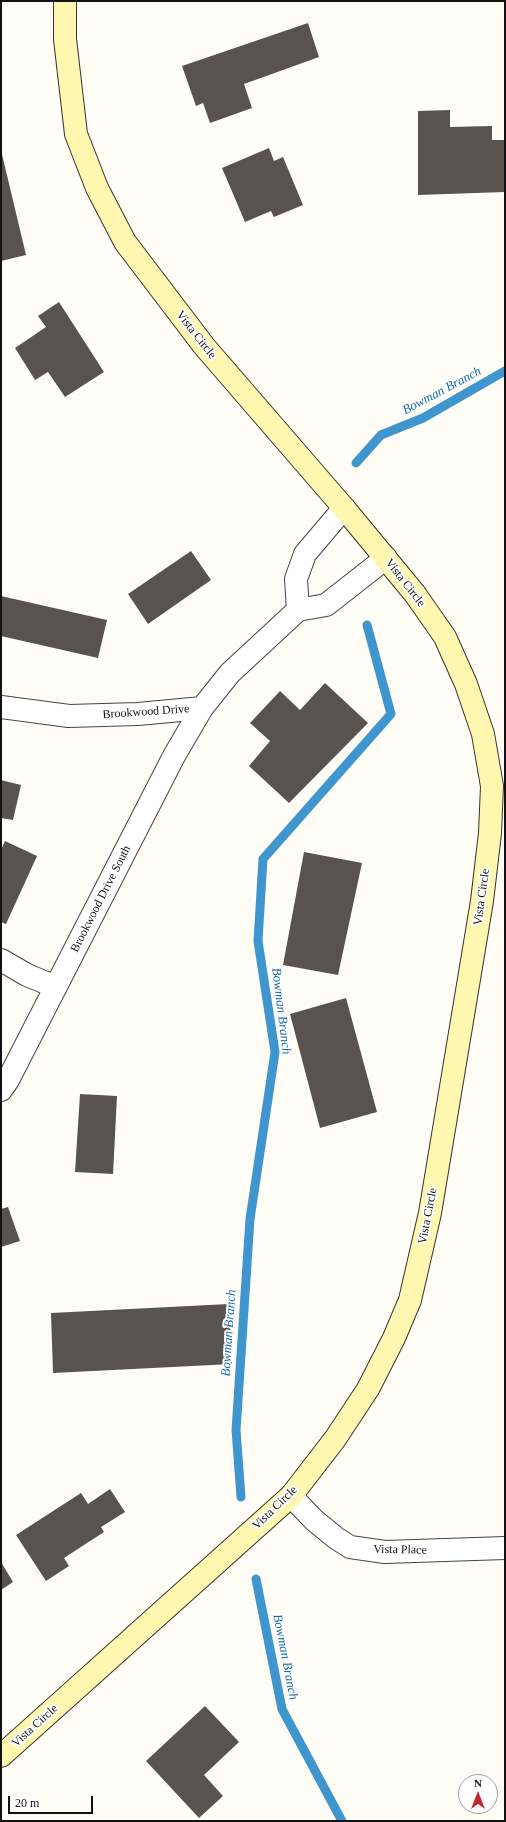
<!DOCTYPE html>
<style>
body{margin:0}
#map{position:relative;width:506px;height:1822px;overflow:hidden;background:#fffdf5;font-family:Georgia,serif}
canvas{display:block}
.frame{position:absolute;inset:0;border:2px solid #111;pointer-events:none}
.north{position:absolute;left:458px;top:1774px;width:40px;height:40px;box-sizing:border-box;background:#fff;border:1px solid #a0a0a0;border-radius:50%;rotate:0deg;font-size:11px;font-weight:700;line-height:16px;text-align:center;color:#111}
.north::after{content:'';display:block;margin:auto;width:14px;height:18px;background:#c4262e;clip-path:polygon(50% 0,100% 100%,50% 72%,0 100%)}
.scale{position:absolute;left:8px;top:1796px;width:85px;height:18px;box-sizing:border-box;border:2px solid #111;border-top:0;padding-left:5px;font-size:12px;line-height:14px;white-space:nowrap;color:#111;-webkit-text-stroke:3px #fff;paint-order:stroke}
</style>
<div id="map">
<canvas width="506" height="1822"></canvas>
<div class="frame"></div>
<div class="north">N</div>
<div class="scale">20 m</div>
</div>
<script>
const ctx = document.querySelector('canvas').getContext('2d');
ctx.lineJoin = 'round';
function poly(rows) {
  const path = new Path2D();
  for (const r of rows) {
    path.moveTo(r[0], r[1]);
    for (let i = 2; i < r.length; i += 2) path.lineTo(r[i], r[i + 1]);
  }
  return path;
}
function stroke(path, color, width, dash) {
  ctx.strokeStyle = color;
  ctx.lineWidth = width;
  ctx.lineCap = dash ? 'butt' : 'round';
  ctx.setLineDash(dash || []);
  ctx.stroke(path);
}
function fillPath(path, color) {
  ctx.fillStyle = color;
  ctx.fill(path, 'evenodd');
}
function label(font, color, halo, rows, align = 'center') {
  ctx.font = font + ' Georgia,serif';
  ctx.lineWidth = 4;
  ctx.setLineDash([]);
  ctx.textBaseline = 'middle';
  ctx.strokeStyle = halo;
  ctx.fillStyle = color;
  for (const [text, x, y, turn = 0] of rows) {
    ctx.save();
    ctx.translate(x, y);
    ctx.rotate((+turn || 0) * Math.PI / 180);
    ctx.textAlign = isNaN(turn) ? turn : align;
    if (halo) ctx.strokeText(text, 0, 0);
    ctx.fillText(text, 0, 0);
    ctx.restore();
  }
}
stroke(poly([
 [356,463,381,435,423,418,505,371],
 [241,1497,236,1430,250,1219,275,1052,258,941,263,859,391,714,367,625],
 [256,1579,282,1709,342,1821]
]), '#3f96cf', 9);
fillPath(poly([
 [308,23,319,57,244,84,252,108,210,123,203,103,196,106,182,66],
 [450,110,450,127,492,126,492,140,504,140,505,192,418,195,418,111],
 [269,148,274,161,283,157,303,205,274,217,271,211,245,222,222,168],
 [1,150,26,255,1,261],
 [59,302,104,372,65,397,48,372,35,380,15,348,46,327,38,316],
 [191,551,211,580,148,624,128,594],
 [1,596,107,620,98,658,1,636],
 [325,683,368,723,289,803,249,766,270,741,250,723,280,691,300,710],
 [1,780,21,785,13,820,1,818],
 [5,841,37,856,6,924,1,922,1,850],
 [304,852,362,863,338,975,283,965],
 [346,998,377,1112,320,1128,290,1014],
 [80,1094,117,1096,113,1174,75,1172],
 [8,1207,20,1241,1,1247,1,1209],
 [229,1304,232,1364,53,1373,51,1313],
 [110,1489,125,1512,101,1527,104,1532,64,1558,69,1566,46,1581,16,1535,81,1493,88,1504],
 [1,1562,13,1582,1,1590],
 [205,1706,239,1742,204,1775,223,1796,199,1818,146,1761]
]), '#5a524d');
const street = poly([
 [298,610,296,579,305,554,344,508],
 [1,707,69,716,138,714,202,708,230,673,298,610,326,605,386,558],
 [1,960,27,975,56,987],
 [1,1090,8,1080,174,756,202,708],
 [291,1496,314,1520,336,1538,350,1547,385,1552,505,1548]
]);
const secondary = poly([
 [1,1756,291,1496,335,1439,368,1389,394,1338,410,1300,430,1213,482,901,490,833,492,786,483,734,466,684,445,637,415,594,344,508,204,346,125,242,97,188,76,134,65,39,65,1]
]);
stroke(street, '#444', 24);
stroke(secondary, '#333', 24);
stroke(street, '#fff', 22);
stroke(secondary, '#fff6b0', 22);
label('12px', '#111', '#fff', [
 ["Vista Circle",196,335,52],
 ["Vista Circle",405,583,52],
 ["Brookwood Drive",146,712,-4],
 ["Vista Circle",482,897,-82],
 ["Brookwood Drive South",101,899,-63],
 ["Vista Circle",428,1216,-79],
 ["Vista Circle",275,1508,-44],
 ["Vista Place",400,1550,1],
 ["Vista Circle",35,1726,-42]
]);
label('italic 13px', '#1768a6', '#fff', [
 ["Bowman Branch",442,391,-28],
 ["Bowman Branch",281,1011,83],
 ["Bowman Branch",229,1333,-86],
 ["Bowman Branch",285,1657,79]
]);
</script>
